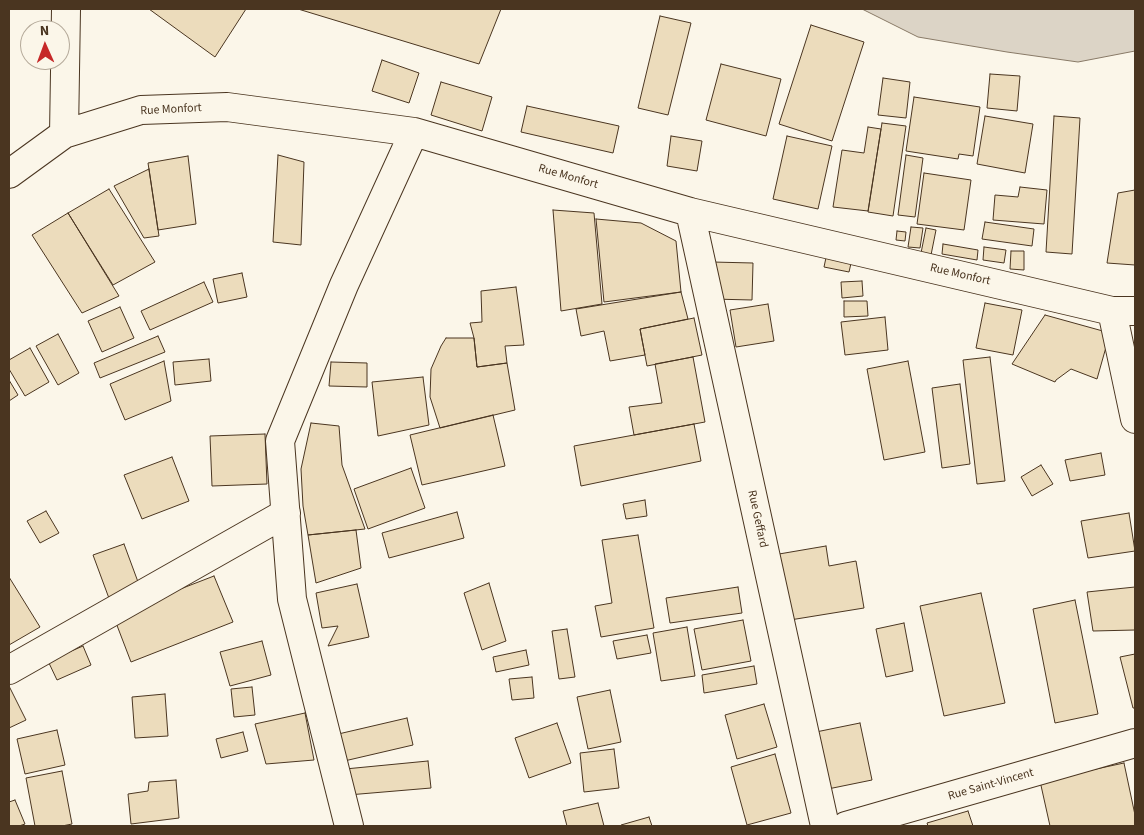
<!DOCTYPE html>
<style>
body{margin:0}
#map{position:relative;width:1144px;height:835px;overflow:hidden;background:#fbf6e9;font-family:"Source Sans 3",sans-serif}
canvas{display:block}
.frame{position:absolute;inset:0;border:10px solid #4a3520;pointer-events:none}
.north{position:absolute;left:20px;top:20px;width:50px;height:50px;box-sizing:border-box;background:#fbf6e9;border:1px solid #b4a999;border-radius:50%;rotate:358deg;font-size:14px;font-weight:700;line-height:20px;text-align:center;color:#4a3520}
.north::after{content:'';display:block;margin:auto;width:18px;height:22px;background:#c62828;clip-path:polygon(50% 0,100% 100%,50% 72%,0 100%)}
</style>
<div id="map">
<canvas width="1144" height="835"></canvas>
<div class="frame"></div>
<div class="north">N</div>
</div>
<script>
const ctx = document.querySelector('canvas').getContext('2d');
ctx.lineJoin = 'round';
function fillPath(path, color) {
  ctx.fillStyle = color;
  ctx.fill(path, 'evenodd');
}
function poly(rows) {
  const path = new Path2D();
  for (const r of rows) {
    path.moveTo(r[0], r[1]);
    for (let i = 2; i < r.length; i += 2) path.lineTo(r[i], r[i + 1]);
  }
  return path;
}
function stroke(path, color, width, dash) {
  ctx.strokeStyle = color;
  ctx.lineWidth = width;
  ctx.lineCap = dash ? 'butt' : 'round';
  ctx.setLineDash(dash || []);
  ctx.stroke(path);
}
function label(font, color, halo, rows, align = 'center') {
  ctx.font = font + ' "Source Sans 3",sans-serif';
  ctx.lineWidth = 4;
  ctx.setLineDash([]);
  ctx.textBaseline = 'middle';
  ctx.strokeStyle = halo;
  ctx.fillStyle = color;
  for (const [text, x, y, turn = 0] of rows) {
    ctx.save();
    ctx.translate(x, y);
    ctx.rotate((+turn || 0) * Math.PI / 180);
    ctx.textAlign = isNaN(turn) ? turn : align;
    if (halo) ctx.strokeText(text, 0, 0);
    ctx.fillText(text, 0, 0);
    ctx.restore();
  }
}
const water = poly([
 [862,9,1135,9,1135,51,1078,62,1007,52,918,37,862,9]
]);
fillPath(water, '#dcd4c6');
stroke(water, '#887966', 1);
const building = poly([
 [149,9,246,9,215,57,149,9],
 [298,9,501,9,479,64,298,9],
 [660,16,691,23,668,115,638,108,660,16],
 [811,25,864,42,832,141,779,124,811,25],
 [382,60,419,73,409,103,372,91,382,60],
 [721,64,781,79,766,136,706,120,721,64],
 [990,74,1020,76,1017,111,987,108,990,74],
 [883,78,910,82,906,118,878,115,883,78],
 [441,82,492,97,482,131,431,115,441,82],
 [914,97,980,107,973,156,959,154,958,159,906,151,914,97],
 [527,106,619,126,613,153,521,132,527,106],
 [985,116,1033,124,1025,173,977,164,985,116],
 [1054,116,1080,118,1072,254,1046,252,1054,116],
 [882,123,906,126,893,216,868,212,882,123],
 [868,127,881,129,868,211,833,207,842,150,864,153,868,127],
 [671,136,702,141,697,171,667,166,671,136],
 [787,136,832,146,818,209,773,199,787,136],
 [278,155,304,162,301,245,273,242,278,155],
 [906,155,923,158,915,217,898,215,906,155],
 [188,156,196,224,158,230,148,163,188,156],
 [149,169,159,236,144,238,114,186,149,169],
 [924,173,971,180,964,230,917,224,924,173],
 [1020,187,1047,190,1044,224,993,220,995,195,1018,197,1020,187],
 [109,189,155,262,113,285,68,213,109,189],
 [1135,190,1135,265,1107,263,1118,193,1135,190],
 [553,210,594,213,602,304,561,311,553,210],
 [68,213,119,296,82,313,32,235,68,213],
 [596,219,641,223,676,241,681,292,604,302,596,219],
 [985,222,1034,229,1032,246,982,239,985,222],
 [911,227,923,228,920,248,908,247,911,227],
 [926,228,936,230,931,255,921,253,926,228],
 [897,231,906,232,905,241,896,240,897,231],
 [943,244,978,250,977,260,942,254,943,244],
 [984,247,1006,250,1004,263,983,260,984,247],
 [1011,251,1024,251,1024,270,1010,269,1011,251],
 [827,253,852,259,849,272,824,267,827,253],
 [712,262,753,263,752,300,712,299,712,262],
 [242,273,247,297,218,303,213,279,242,273],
 [862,281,863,296,842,298,841,282,862,281],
 [204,282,213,302,150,330,141,311,204,282],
 [516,287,524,345,505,346,507,363,477,367,474,338,470,323,482,322,481,291,516,287],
 [681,292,688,319,640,329,645,355,610,361,604,331,581,336,576,309,681,292],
 [844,301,867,301,868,316,844,317,844,301],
 [985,303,1022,310,1013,355,976,348,985,303],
 [768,304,774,341,736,347,730,310,768,304],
 [120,307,134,338,102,352,88,321,120,307],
 [1045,315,1110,333,1097,379,1071,369,1056,380,1055,382,1012,364,1045,315],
 [885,317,888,350,845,355,841,322,885,317],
 [694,318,702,355,647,366,640,329,694,318],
 [58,334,79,373,58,385,36,346,58,334],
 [158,336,165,352,100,378,94,363,158,336],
 [446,338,474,338,477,367,507,363,515,410,440,428,430,397,431,369,441,346,446,338],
 [30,348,49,382,25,396,9,369,9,360,30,348],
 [693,357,705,422,634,435,629,407,662,403,655,364,693,357],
 [990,357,1005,481,977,484,963,360,990,357],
 [209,359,211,381,175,385,173,362,209,359],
 [164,361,171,401,125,420,110,384,164,361],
 [908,361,925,452,884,460,867,369,908,361],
 [331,362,367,363,367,387,329,386,331,362],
 [423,377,429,425,378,436,372,382,423,377],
 [9,380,18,395,9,401,9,380],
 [960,384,970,464,942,468,932,388,960,384],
 [493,415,505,466,422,485,410,435,493,415],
 [311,423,339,426,342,465,365,529,308,535,303,506,301,469,311,423],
 [694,424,701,461,581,486,574,446,694,424],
 [265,434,267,484,212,486,210,436,265,434],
 [1101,453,1105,475,1070,481,1065,460,1101,453],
 [172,457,189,501,142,519,124,475,172,457],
 [1041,465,1053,484,1032,496,1021,477,1041,465],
 [411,468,425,508,368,529,354,489,411,468],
 [645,500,647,516,626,519,623,504,645,500],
 [46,511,59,533,40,543,27,521,46,511],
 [457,512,464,538,389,558,382,533,457,512],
 [1129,513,1135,551,1088,558,1081,521,1129,513],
 [356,530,361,568,316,583,308,535,356,530],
 [638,535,654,628,601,637,595,606,612,603,602,540,638,535],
 [124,544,141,590,110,601,93,555,124,544],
 [826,546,829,566,856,561,864,608,790,620,779,554,826,546],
 [214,576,233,622,131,662,113,615,214,576],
 [9,577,40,627,9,645,9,577],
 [489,583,506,641,482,650,464,593,489,583],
 [357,584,369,637,328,646,338,626,322,628,316,593,357,584],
 [738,587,742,613,670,623,666,598,738,587],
 [1135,587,1135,630,1093,631,1087,592,1135,587],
 [981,593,1005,703,944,716,920,606,981,593],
 [1075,600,1098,714,1055,723,1033,609,1075,600],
 [743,620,751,661,702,670,694,629,743,620],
 [904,623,913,671,886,677,876,629,904,623],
 [687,627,695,676,661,681,653,633,687,627],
 [567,629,575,677,559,679,552,631,567,629],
 [647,635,651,653,617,659,613,641,647,635],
 [262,641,271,675,230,686,220,652,262,641],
 [83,646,91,665,57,680,48,661,83,646],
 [526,650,529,665,496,672,493,657,526,650],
 [1135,654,1135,708,1133,708,1120,657,1135,654],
 [754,666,757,684,704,693,702,675,754,666],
 [532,677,534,698,512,700,509,679,532,677],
 [9,686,26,720,9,728,9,686],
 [252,687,255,715,234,717,231,689,252,687],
 [610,690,621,742,588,749,577,697,610,690],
 [165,694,168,736,135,738,132,697,165,694],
 [764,704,777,747,737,759,725,715,764,704],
 [305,713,314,760,266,764,255,724,305,713],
 [407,718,413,745,340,762,334,735,407,718],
 [557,723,571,763,529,778,515,738,557,723],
 [860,723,872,780,823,790,811,733,860,723],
 [57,730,65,765,25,774,17,739,57,730],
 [243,732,248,751,221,758,216,739,243,732],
 [614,749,619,788,584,792,580,753,614,749],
 [775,754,791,813,747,825,731,767,775,754],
 [428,761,431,788,348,795,345,769,428,761],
 [1124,763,1135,815,1135,826,1050,826,1040,781,1124,763],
 [62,771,72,824,62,826,35,826,26,778,62,771],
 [176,780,179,818,131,824,128,794,148,791,149,782,176,780],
 [15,800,25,824,19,826,9,826,9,802,15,800],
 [598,803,604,826,567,826,563,811,598,803],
 [968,811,973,826,928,826,927,823,968,811],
 [649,817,652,826,621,826,621,825,649,817]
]);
fillPath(building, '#ecdcbc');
stroke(building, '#4a3520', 1);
const minor = poly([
 [64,134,66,9],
 [9,174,64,134,141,110,227,107,414,132,690,212,1112,311,1135,311],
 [690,212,825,826],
 [1112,311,1135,419],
 [9,670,286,513],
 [349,826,292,599,280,441,344,285,414,132]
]);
const major = poly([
 [846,826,1135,743]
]);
stroke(minor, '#4a3520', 30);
stroke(major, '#4a3520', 30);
stroke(minor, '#fbf6e9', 28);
stroke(major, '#fbf6e9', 28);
label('12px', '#4a3520', '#fbf6e9', [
 ["Rue Monfort",171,110,-3],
 ["Rue Monfort",568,177,16],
 ["Rue Monfort",960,275,13],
 ["Rue Geffard",757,519,78],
 ["Rue Saint-Vincent",991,785,-16]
]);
</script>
